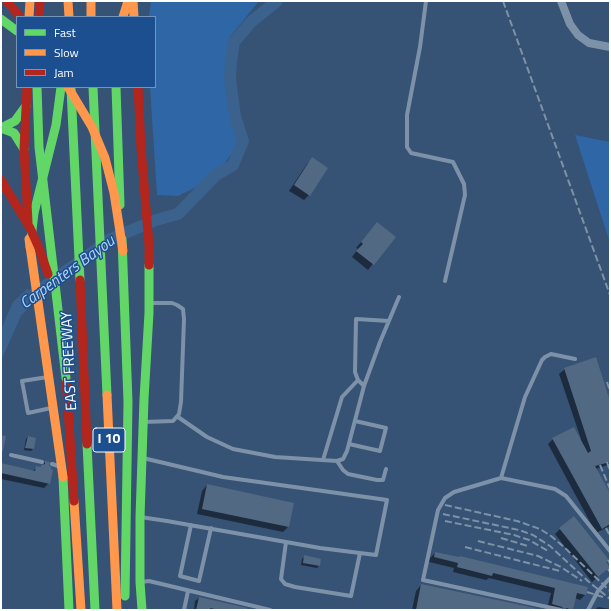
<!DOCTYPE html>
<style>
body{margin:0}
#map{position:relative;width:611px;height:611px;overflow:hidden;background:#365274;font-family:"Titillium Web",sans-serif}
canvas{display:block}
.frame{position:absolute;inset:0;border:2px solid #fff;pointer-events:none}
.legend{position:absolute;left:16px;top:16px;width:140px;height:72px;box-sizing:border-box;background:#1b4f8f;border:1px solid #7695bc;margin:0;padding:5px 7px;list-style:none;font-size:12px;color:#fff}
.legend li{display:flex;align-items:center;gap:8px;height:20px}
.legend b{width:20px;border:1px solid #7695bc}
</style>
<div id="map">
<canvas width="611" height="611"></canvas>
<div class="frame"></div>
<ul class="legend">
<li><b style="height:5px;background:#63d668"></b>Fast</li>
<li><b style="height:5px;background:#ff974d"></b>Slow</li>
<li><b style="height:5px;background:#b3261e"></b>Jam</li>
</ul>
</div>
<script>
const ctx = document.querySelector('canvas').getContext('2d');
ctx.lineJoin = 'round';
function fillPath(path, color) {
  ctx.fillStyle = color;
  ctx.fill(path, 'evenodd');
}
function poly(rows) {
  const path = new Path2D();
  for (const r of rows) {
    path.moveTo(r[0], r[1]);
    for (let i = 2; i < r.length; i += 2) path.lineTo(r[i], r[i + 1]);
  }
  return path;
}
function stroke(path, color, width, dash) {
  ctx.strokeStyle = color;
  ctx.lineWidth = width;
  ctx.lineCap = dash ? 'butt' : 'round';
  ctx.setLineDash(dash || []);
  ctx.stroke(path);
}
function label(font, color, halo, rows, align = 'center') {
  ctx.font = font + ' "Titillium Web",sans-serif';
  ctx.lineWidth = 3;
  ctx.setLineDash([]);
  ctx.textBaseline = 'middle';
  ctx.strokeStyle = halo;
  ctx.fillStyle = color;
  for (const [text, x, y, turn = 0] of rows) {
    ctx.save();
    ctx.translate(x, y);
    ctx.rotate((+turn || 0) * Math.PI / 180);
    ctx.textAlign = isNaN(turn) ? turn : align;
    if (halo) ctx.strokeText(text, 0, 0);
    ctx.fillText(text, 0, 0);
    ctx.restore();
  }
}
fillPath(poly([
 [151,1,259,1,229,38,231,111,240,142,213,179,178,196,157,195,150,87,155,87,155,17,149,17],
 [575,135,610,142,610,243]
]), '#2f66a5');
fillPath(poly([
 [28,288,30,306,21,316,1,361,1,329,13,302]
]), '#3b618d');
fillPath(poly([
 [312,159,309,195,304,200,289,191,307,164],
 [377,223,394,237,368,270,352,257,358,249,356,248],
 [565,369,610,404,610,464,596,469,610,495,610,526,596,533,548,444,553,439,581,439,559,374],
 [28,437,35,439,33,449,31,451,24,450,26,439],
 [45,462,49,483,44,488,1,479,1,464,33,471,37,467,40,468],
 [207,485,288,527,283,532,197,514,202,491],
 [560,529,605,562,609,567,592,582,555,534],
 [435,553,585,595,580,600,575,598,573,610,547,609,551,593,489,578,486,580,453,572,454,568,429,562,430,558],
 [305,556,319,566,317,568,301,565,302,559],
 [421,585,539,610,412,610,416,591],
 [199,598,246,610,194,610,195,601],
 [598,607,610,609,610,610,595,610]
]), '#0007');
stroke(poly([
 [18,309,30,297,111,239,156,220,178,214,216,175,233,165,243,141,235,116,230,79,231,61,234,42,251,22,277,1]
]), '#3b618d', 12);
fillPath(poly([
 [312,157,328,168,310,196,294,185],
 [377,222,396,237,374,265,356,251,363,244,361,242],
 [596,357,610,401,610,462,595,466,610,493,610,524,602,529,552,438,574,427,588,453,591,451,564,368],
 [1,435,6,436,3,451,1,451],
 [28,436,36,438,34,449,25,448],
 [45,461,50,462,49,465,51,467,51,469,53,470,50,484,1,473,1,463,35,471,36,466,41,467,41,465,45,464],
 [207,484,294,503,289,527,202,509],
 [574,516,609,560,606,562,610,567,598,577,559,528],
 [435,552,459,557,460,556,588,587,586,595,577,593,573,610,566,608,566,610,564,610,562,607,552,604,555,588,493,573,492,576,457,567,458,563,434,557],
 [304,555,321,559,320,566,303,563],
 [421,584,535,608,535,610,416,610],
 [199,597,247,608,247,610,219,610,210,608,210,610,196,610]
]), '#526984');
stroke(poly([
 [426,1,420,47,407,115,407,147,411,153,453,162,464,184,465,195,445,281],
 [48,377,22,381,28,413,51,408],
 [364,386,358,380,355,372,356,319,389,321],
 [178,417,207,437,233,449,275,457,337,461,343,459,347,451,364,386,380,342,399,297],
 [143,422,173,421,179,414,181,402,184,319,183,309,177,305,172,303,150,303],
 [349,444,380,451,386,428,355,421],
 [11,455,42,462],
 [323,460,342,397,358,380],
 [337,461,343,470,348,474,377,480,383,480,386,469],
 [52,464,61,467],
 [501,478,525,397,542,360,545,357,551,354,575,359],
 [140,517,167,521,320,548,376,555,387,500,223,477,143,458],
 [191,525,180,576,199,581,211,528],
 [286,542,281,579,285,584,295,587,351,596,360,553],
 [141,582,149,581,270,610],
 [184,610,188,591],
 [561,610,423,580,438,510,445,498,454,492,501,478,555,489,566,496,610,551],
 [588,610,598,591,610,578]
]), '#7d92a8', 4);
stroke(poly([
 [561,1,570,24,578,35,589,43,610,47]
]), '#7d92a8', 8);
stroke(poly([
 [1,19,17,31],
 [93,87,107,395],
 [116,87,120,205],
 [71,89,80,280],
 [1,128,15,121,26,106],
 [1,128,14,133,24,149],
 [122,239,128,402,125,596],
 [30,247,34,213,56,125,61,87],
 [87,444,95,610],
 [63,477,69,610],
 [142,610,140,582,140,517,144,399,149,313,149,265]
]), '#63d668', 9);
stroke(poly([
 [68,1,69,17],
 [91,1,91,17],
 [133,1,134,17],
 [29,17,30,1],
 [123,17,128,1],
 [29,239,63,477],
 [107,395,117,610],
 [74,501,81,610]
]), '#ff974d', 9);
stroke(poly([
 [7,1,20,17],
 [39,17,40,1],
 [27,87,24,149,28,222],
 [138,87,141,148,149,245,149,265],
 [80,280,87,444],
 [66,378,74,501]
]), '#b3261e', 9);
stroke(poly([
 [503,1,610,295],
 [607,382,610,391],
 [607,462,610,471],
 [600,465,610,489],
 [445,505,517,521,540,529,551,536,565,548,610,591],
 [443,514,519,530,533,535,550,546,589,582,610,599],
 [445,521,514,535,529,540,548,551],
 [606,528,610,536],
 [501,538,528,546],
 [478,541,538,556,561,567,582,581],
 [465,547,560,571],
 [608,560,610,563],
 [608,569,610,572],
 [587,592,603,597]
]), '#7e92a7', 2, [7, 3]);
stroke(poly([
 [37,87,39,147,66,378]
]), '#63d668', 9);
stroke(poly([
 [68,87,92,127,105,158,114,193,123,251]
]), '#ff974d', 9);
stroke(poly([
 [1,180,30,228,39,248,48,274]
]), '#b3261e', 9);
for (const [x, y, w] of [
 [109,440,32]
]) {
  const box = new Path2D();
  box.roundRect(x - w / 2, y - 12, w, 24, 3);
  ctx.fillStyle = '#1b4f8f';
  ctx.fill(box);
  stroke(box, '#fff', 1);
}
label('bold 14px', '#fff', null, [
 ["I 10",109,440]
]);
label('15px', '#fff', '#1b4f8f', [
 ["EAST FREEWAY",70,361,-93]
]);
label('italic 16px', '#b5d3f5', '#1b4f8f', [
 ["Carpenters Bayou",68,273,-36]
]);
</script>
